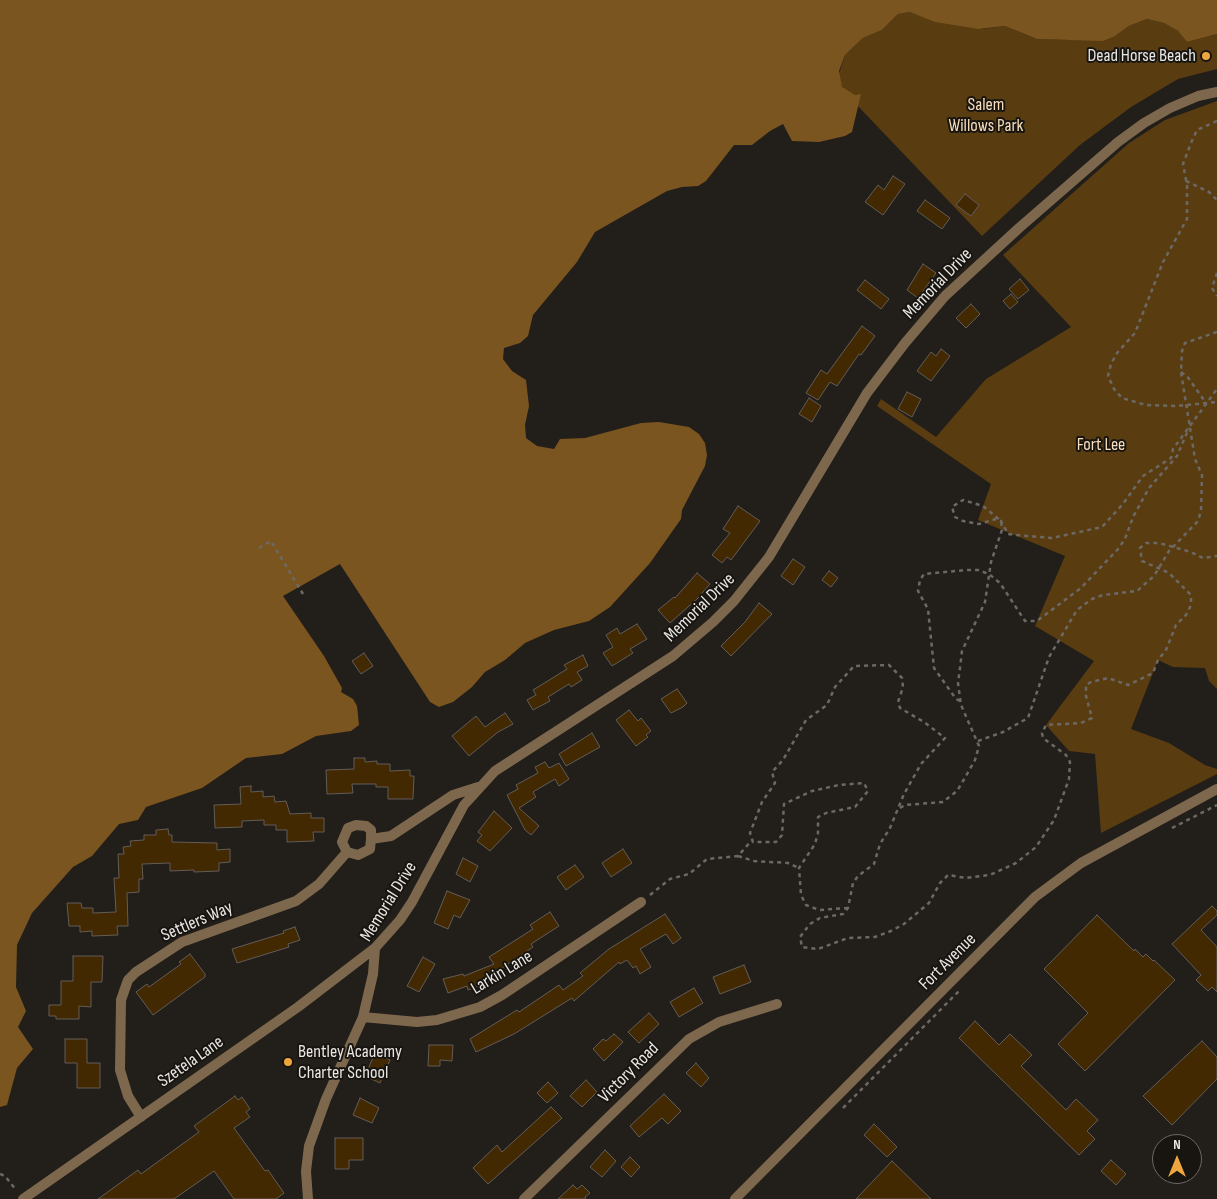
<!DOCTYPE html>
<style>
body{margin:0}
#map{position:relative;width:1217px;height:1199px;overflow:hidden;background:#221e1a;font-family:"Sofia Sans Condensed",sans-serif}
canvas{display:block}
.north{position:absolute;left:1152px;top:1134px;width:50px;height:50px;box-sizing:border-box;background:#181511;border:1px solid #6c6965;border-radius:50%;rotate:0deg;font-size:14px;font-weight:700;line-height:20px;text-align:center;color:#e9e7e4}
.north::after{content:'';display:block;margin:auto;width:18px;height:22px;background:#f0a63e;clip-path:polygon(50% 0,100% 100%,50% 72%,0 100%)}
</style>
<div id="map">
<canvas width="1217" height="1199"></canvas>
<div class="north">N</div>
</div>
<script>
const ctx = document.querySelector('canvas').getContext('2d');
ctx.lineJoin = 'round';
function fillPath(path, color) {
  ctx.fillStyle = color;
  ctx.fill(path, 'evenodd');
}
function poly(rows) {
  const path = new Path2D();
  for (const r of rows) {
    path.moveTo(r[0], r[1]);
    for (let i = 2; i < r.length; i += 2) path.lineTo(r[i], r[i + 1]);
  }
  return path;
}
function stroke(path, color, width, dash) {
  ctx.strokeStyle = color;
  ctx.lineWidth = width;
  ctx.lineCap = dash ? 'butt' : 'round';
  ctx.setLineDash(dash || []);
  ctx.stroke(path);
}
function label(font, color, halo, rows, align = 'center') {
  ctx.font = font + ' "Sofia Sans Condensed",sans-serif';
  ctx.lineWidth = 4;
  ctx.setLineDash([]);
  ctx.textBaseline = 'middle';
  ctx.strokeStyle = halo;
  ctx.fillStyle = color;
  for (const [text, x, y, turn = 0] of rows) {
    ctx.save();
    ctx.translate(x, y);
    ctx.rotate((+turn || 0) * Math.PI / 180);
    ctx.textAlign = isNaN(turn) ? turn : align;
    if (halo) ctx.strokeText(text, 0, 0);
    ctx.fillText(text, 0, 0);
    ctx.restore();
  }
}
fillPath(poly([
 [910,12,982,29,1005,26,1037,39,1074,40,1115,36,1129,26,1147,19,1164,23,1178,31,1187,42,1217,34,1217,69,1178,79,1131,107,1080,145,982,236,854,102,842,87,838,77,845,55,863,38,882,30,898,14],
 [1217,101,1217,689,1209,681,1205,668,1173,667,1158,660,1131,729,1169,743,1205,765,1217,769,1217,774,1101,833,1095,754,1069,751,1046,725,1094,661,1035,626,1065,556,978,520,991,484,877,406,881,399,936,437,986,379,1071,327,1003,255,1129,143,1165,120]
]), '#5a3c11');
fillPath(poly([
 [0,0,1217,0,1217,34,1187,42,1178,31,1164,23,1147,19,1129,26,1115,36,1103,41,1037,39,1005,26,979,29,935,22,910,12,898,14,882,30,863,38,845,55,839,71,842,87,855,95,861,94,852,132,845,136,819,142,792,141,783,124,770,131,752,145,734,145,706,181,698,186,682,187,667,191,595,232,577,262,533,315,528,336,520,343,504,348,503,359,512,371,526,380,529,406,525,425,526,438,537,446,554,449,560,439,585,438,641,423,659,422,689,427,699,434,705,443,707,455,705,466,682,510,681,519,650,563,610,607,589,621,554,630,525,643,505,660,485,672,472,687,453,702,439,707,430,702,340,564,283,596,324,656,342,688,341,692,353,699,357,706,359,725,351,731,316,736,282,754,246,758,202,788,146,807,138,820,119,824,92,856,73,867,32,913,17,945,16,987,26,1011,18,1027,33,1049,17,1068,7,1105,0,1107]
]), '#7b551f');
const building = poly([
 [893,176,905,184,883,215,865,202,878,185,884,190,893,176],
 [965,194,979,205,971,216,956,205,965,194],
 [925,200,950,218,942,229,917,211,925,200],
 [923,264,936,273,918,298,907,290,923,264],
 [1020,279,1029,290,1018,299,1009,289,1020,279],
 [865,280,889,299,881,309,857,290,865,280],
 [1011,294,1018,302,1010,309,1003,301,1011,294],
 [971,304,980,314,966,328,956,318,971,304],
 [862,326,875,336,861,355,859,354,837,386,830,382,818,400,806,393,821,370,827,374,862,326],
 [941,349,950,356,931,381,917,371,931,352,936,356,941,349],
 [907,392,921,399,912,417,898,409,907,392],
 [809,398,821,406,812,422,799,414,809,398],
 [738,506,760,521,731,560,727,557,722,563,712,555,730,533,723,529,738,506],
 [793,559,805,567,793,585,781,576,793,559],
 [829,571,838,578,831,587,822,580,829,571],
 [697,573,710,584,698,598,670,623,658,610,674,597,675,598,697,573],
 [759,603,772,614,731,656,721,646,745,622,759,603],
 [637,624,647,639,630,649,633,653,612,666,603,653,613,647,606,635,617,628,620,634,637,624],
 [364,653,373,666,361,674,352,661,364,653],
 [583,655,588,666,577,672,582,680,571,687,569,684,548,697,550,701,533,710,527,700,536,695,533,690,567,669,564,665,583,655],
 [677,689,687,703,683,707,671,713,661,699,677,689],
 [629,710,638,721,641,718,651,731,646,735,648,737,636,746,616,720,629,710],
 [505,713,513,724,498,732,469,756,452,736,476,716,485,727,505,713],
 [592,733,600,747,566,766,559,754,592,733],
 [354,758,365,758,365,762,377,761,377,764,390,764,390,771,410,770,410,776,414,776,413,799,388,799,388,787,376,787,376,784,352,784,353,793,327,794,326,770,354,769,354,758],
 [545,762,549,768,559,763,569,779,559,786,555,779,533,792,536,797,519,808,539,826,531,835,525,830,507,795,518,789,516,785,538,773,535,767,545,762],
 [251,786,251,792,263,791,263,797,274,796,275,802,286,801,290,814,311,813,311,818,324,818,324,832,313,832,314,841,287,842,287,830,276,830,276,825,264,825,264,820,242,821,242,827,215,828,214,805,241,804,240,787,251,786],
 [494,811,512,828,490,851,477,841,482,835,478,832,494,811],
 [168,829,169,835,172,835,172,842,217,843,217,850,230,849,230,862,219,863,219,871,194,872,194,870,170,871,170,863,142,864,143,879,139,879,139,892,127,893,128,926,117,926,118,935,92,936,92,931,80,932,80,926,69,926,67,903,81,903,82,908,93,908,93,913,116,912,114,878,119,878,118,854,124,854,123,847,131,846,130,841,144,840,144,835,156,835,156,830,168,829],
 [623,849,632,863,611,877,602,863,623,849],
 [463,858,478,866,470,882,456,874,463,858],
 [575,865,584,877,566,890,557,877,575,865],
 [447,891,470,900,460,918,454,915,448,929,434,923,447,891],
 [1212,906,1217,911,1217,915,1201,930,1217,947,1217,992,1212,987,1208,991,1196,980,1201,975,1172,944,1212,906],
 [550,912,559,926,531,944,533,947,487,978,489,982,468,990,467,986,448,993,443,979,463,974,464,976,494,964,489,957,533,929,530,925,550,912],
 [665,914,681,938,673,944,666,934,640,949,651,967,640,974,636,966,633,968,627,960,620,964,619,962,574,1001,572,998,514,1034,476,1052,470,1039,517,1010,519,1012,559,985,563,990,583,976,580,973,609,949,665,914],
 [1097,915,1134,951,1135,949,1143,957,1146,954,1153,961,1154,960,1175,980,1085,1071,1058,1044,1088,1013,1044,969,1097,915],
 [295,927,300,940,288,944,289,947,237,963,232,949,284,933,283,931,295,927],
 [190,954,205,974,205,977,153,1015,136,992,147,984,149,987,181,964,179,962,190,954],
 [73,956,103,956,102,982,91,982,91,1007,79,1006,79,1019,56,1019,56,1016,49,1016,49,1005,61,1005,61,981,73,981,73,956],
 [423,957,435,964,419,992,407,986,423,957],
 [744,965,751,982,720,994,713,977,744,965],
 [694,988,703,1003,679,1017,670,1002,694,988],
 [649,1013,659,1024,639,1043,628,1032,649,1013],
 [975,1021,999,1045,1010,1034,1032,1055,1021,1066,1066,1110,1076,1099,1098,1120,1087,1131,1095,1139,1079,1155,959,1038,975,1021],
 [614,1034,623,1042,604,1061,593,1049,603,1039,606,1041,614,1034],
 [65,1039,87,1039,87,1063,100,1063,100,1088,77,1088,77,1063,65,1063,65,1039],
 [1202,1041,1217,1057,1217,1079,1172,1125,1143,1096,1202,1041],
 [429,1045,453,1045,452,1061,440,1060,440,1066,428,1066,429,1045],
 [375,1053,390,1060,380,1083,365,1076,375,1053],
 [696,1063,709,1078,701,1087,686,1073,696,1063],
 [586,1080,597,1092,582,1107,570,1096,586,1080],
 [548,1082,558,1093,547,1103,537,1093,548,1082],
 [664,1094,681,1111,668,1124,662,1118,639,1137,630,1126,664,1094],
 [235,1096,238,1100,242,1097,250,1109,246,1112,250,1117,234,1128,265,1171,268,1170,284,1193,276,1199,234,1199,214,1171,174,1199,98,1199,138,1170,141,1174,199,1132,194,1126,235,1096],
 [360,1098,379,1108,372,1123,353,1115,360,1098],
 [551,1107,562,1118,488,1184,473,1168,497,1145,502,1152,551,1107],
 [874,1124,897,1147,887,1157,864,1135,874,1124],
 [335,1138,363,1138,363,1160,349,1160,349,1169,335,1169,335,1138],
 [605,1150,616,1161,602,1177,590,1167,605,1150],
 [630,1157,640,1167,631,1177,621,1167,630,1157],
 [1111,1160,1126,1174,1116,1185,1101,1171,1111,1160],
 [892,1161,931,1199,856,1199,892,1161],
 [573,1185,577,1189,582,1185,590,1193,585,1197,586,1199,558,1199,573,1185]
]);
fillPath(building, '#432902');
stroke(building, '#625d58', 1);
stroke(poly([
 [1217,121,1197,130,1191,143,1183,164,1187,185,1187,219,1163,262,1135,333,1117,353,1111,364,1108,376,1114,389,1122,398,1146,405,1176,406,1217,402],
 [1186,181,1209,192,1217,200],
 [1217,273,1212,288,1217,296],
 [1181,372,1187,376,1206,403],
 [259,548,271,541,303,594],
 [960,701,956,699,934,668,928,609,918,591,920,580,924,574,966,570,978,570,989,574,1000,583,1025,621,1037,621,1081,588,1118,549,1125,539,1133,517,1149,488,1177,456,1189,428],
 [978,741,1003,732,1028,718,1049,657,1077,610,1092,599,1103,595,1137,591,1154,576,1169,551,1198,521,1201,511,1202,475,1195,459,1181,372,1182,351,1185,343,1217,332],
 [900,808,905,805,943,802,957,791,963,781,975,760,979,746,961,705,958,683,960,668,962,651,985,602,991,562,1002,530,1001,521,983,506,963,500,952,507,955,517,963,521,979,524,996,519,1001,521,1008,534,1016,535,1052,538,1102,527,1123,504,1143,476,1171,458,1173,449,1217,389],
 [1172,828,1217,805],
 [738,856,754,861,788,863,799,868],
 [650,895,670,879,689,874,707,859,738,856,752,840],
 [848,908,819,910,806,905,801,895,799,868,815,844,818,833,818,817,826,813,855,807,868,791,864,783,839,785,812,791,784,804,782,835,776,842,753,842,750,833,762,802,775,783,772,772,783,760,806,720,827,705,835,687,854,666,889,665,902,678,903,687,898,702,900,708,924,722,945,738,921,764,904,794,890,828,880,844,874,864,858,876,853,883,848,908,843,914,820,918,810,924,800,937,802,947,818,949,848,938,875,937,891,931,904,924,929,903,940,883,948,875,966,878,990,875,1016,863,1036,847,1054,820,1069,779,1070,762,1066,755,1043,738,1042,733,1046,725,1081,723,1092,718,1086,696,1086,685,1091,682,1108,678,1128,685,1153,673,1158,660,1166,650,1176,625,1186,615,1191,605,1191,595,1169,573,1142,561,1140,548,1146,543,1159,543,1191,552,1203,558,1217,556],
 [843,1108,959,991],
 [0,1174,5,1176,16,1190]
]), '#6c6965', 2.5, [4, 4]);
stroke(poly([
 [371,839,370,849,358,855,347,852,342,842,348,828,356,825,366,826,371,830,371,839,391,836,453,795,478,787],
 [363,1017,417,1022,437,1020,480,1007,502,995,641,902],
 [141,1117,128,1096,120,1070,121,1000,128,980,136,972,182,942,296,901,319,884,347,852],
 [23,1199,298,1007,375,948,400,920,412,902,464,805,495,771,673,656,713,622,734,601,769,557,867,393,905,343,945,296,1019,228,1118,142,1144,123,1170,108,1198,96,1217,92],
 [308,1199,306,1171,309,1146,326,1099,363,1017,373,974,375,948],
 [524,1199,689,1039,719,1022,777,1004]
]), '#7e684d', 10);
stroke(poly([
 [735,1199,1035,897,1081,863,1217,789]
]), '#7e684d', 10);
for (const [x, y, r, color] of [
 [1206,56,5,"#f0a63e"],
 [288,1062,5,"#f0a63e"]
]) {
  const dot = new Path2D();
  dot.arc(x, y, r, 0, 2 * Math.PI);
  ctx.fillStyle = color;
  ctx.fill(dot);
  stroke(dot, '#181511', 2);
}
label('18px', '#e9e7e4', '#181511', [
 ["Dead Horse Beach",1196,56],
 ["Bentley Academy",298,1052,"left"],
 ["Charter School",298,1073,"left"]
], 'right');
label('18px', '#f9ddbb', '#181511', [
 ["Salem",986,105],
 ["Willows Park",986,126],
 ["Fort Lee",1101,445]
]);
label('18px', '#e9e7e4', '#181511', [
 ["Memorial Drive",938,284,-46],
 ["Memorial Drive",700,608,-44],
 ["Memorial Drive",389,902,-58],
 ["Settlers Way",197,922,-23],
 ["Fort Avenue",948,962,-45],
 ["Larkin Lane",502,973,-31],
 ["Szetela Lane",191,1062,-35],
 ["Victory Road",629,1073,-45]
]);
</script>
